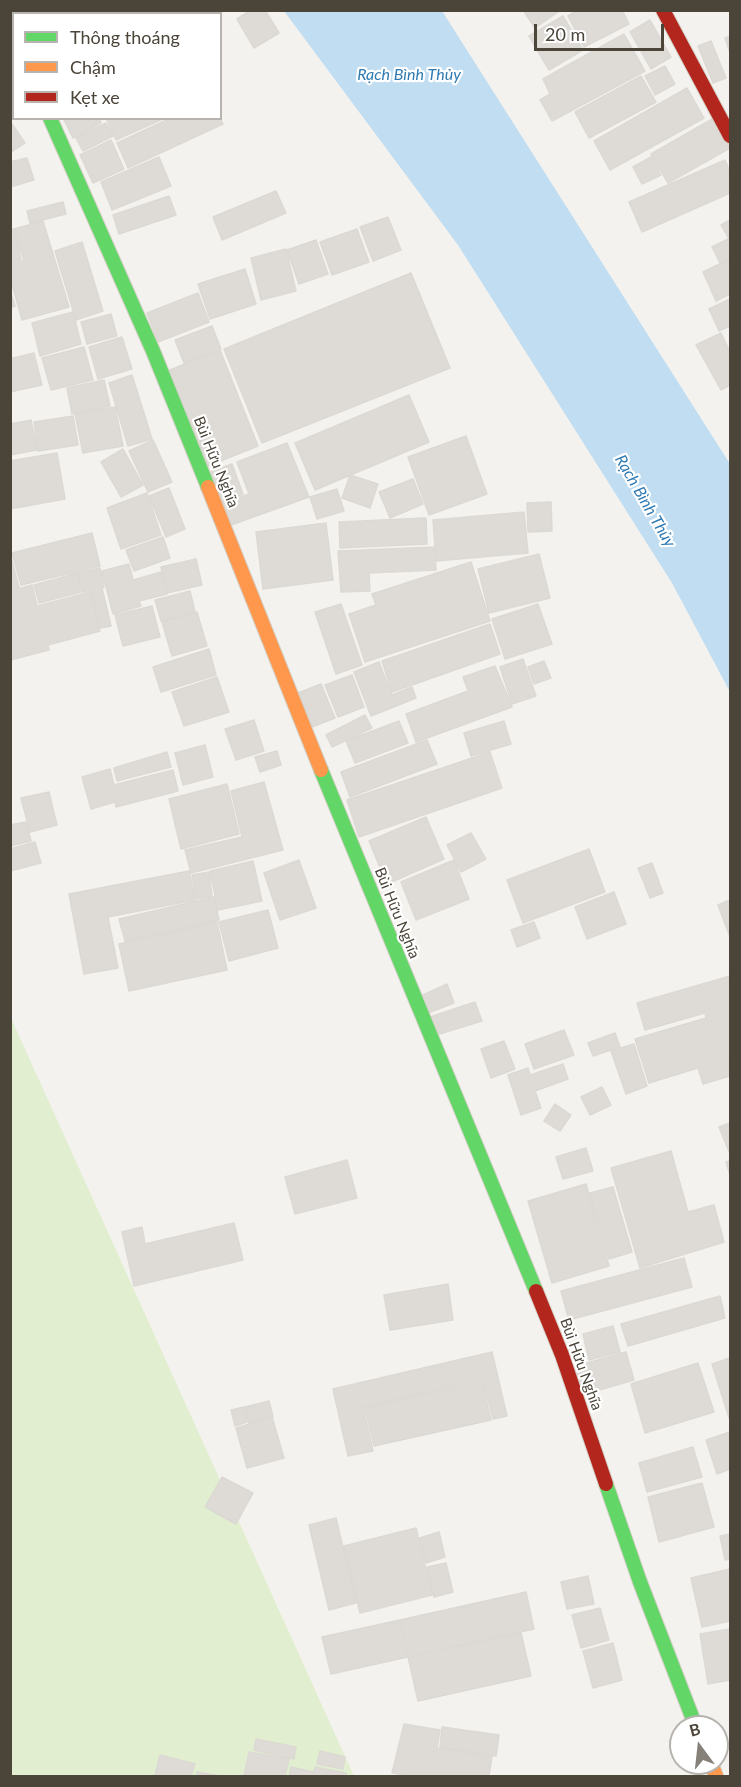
<!DOCTYPE html>
<meta charset="utf-8">
<style>
body{margin:0}
#map{position:relative;width:741px;height:1787px;overflow:hidden;background:#f4f2ee;font-family:Lato,sans-serif}
canvas{display:block}
.frame{position:absolute;inset:0;border:12px solid #4b4439;pointer-events:none}
.legend{position:absolute;left:12px;top:12px;width:210px;height:108px;box-sizing:border-box;background:#fff;border:2px solid #b7b4b0;margin:0;padding:8px 10px;list-style:none;font-size:18px;color:#4b4439}
.legend li{display:flex;align-items:center;gap:12px;height:30px}
.legend b{width:30px;border:2px solid #b7b4b0}
.north{position:absolute;left:669px;top:1715px;width:60px;height:60px;box-sizing:border-box;background:#fff;border:2px solid #b7b4b0;border-radius:50%;rotate:345deg;font-size:16px;font-weight:700;line-height:24px;text-align:center;color:#4b4439}
.north::after{content:'';display:block;margin:auto;width:21px;height:27px;background:#868178;clip-path:polygon(50% 0,100% 100%,50% 72%,0 100%)}
.scale{position:absolute;left:534px;top:24px;width:130px;height:27px;box-sizing:border-box;border:3px solid #4b4439;border-top:0;padding-left:8px;font-size:18px;line-height:21px;white-space:nowrap;color:#4b4439;-webkit-text-stroke:4px #fff;paint-order:stroke}
</style>
<div id="map">
<canvas width="741" height="1787"></canvas>
<div class="frame"></div>
<ul class="legend">
<li><b style="height:8px;background:#63d668"></b>Thông thoáng</li>
<li><b style="height:8px;background:#ff974d"></b>Chậm</li>
<li><b style="height:8px;background:#b3261e"></b>Kẹt xe</li>
</ul>
<div class="north">B</div>
<div class="scale">20 m</div>
</div>
<script>
const ctx = document.querySelector('canvas').getContext('2d');
ctx.lineJoin = 'round';
function fillPath(path, color) {
  ctx.fillStyle = color;
  ctx.fill(path, 'evenodd');
}
function poly(rows) {
  const path = new Path2D();
  for (const r of rows) {
    path.moveTo(r[0], r[1]);
    for (let i = 2; i < r.length; i += 2) path.lineTo(r[i], r[i + 1]);
  }
  return path;
}
function stroke(path, color, width, dash) {
  ctx.strokeStyle = color;
  ctx.lineWidth = width;
  ctx.lineCap = dash ? 'butt' : 'round';
  ctx.setLineDash(dash || []);
  ctx.stroke(path);
}
function label(font, color, halo, rows, align = 'center') {
  ctx.font = font + ' Lato,sans-serif';
  ctx.lineWidth = 4.5;
  ctx.setLineDash([]);
  ctx.textBaseline = 'middle';
  ctx.strokeStyle = halo;
  ctx.fillStyle = color;
  for (const [text, x, y, turn = 0] of rows) {
    ctx.save();
    ctx.translate(x, y);
    ctx.rotate((+turn || 0) * Math.PI / 180);
    ctx.textAlign = isNaN(turn) ? turn : align;
    if (halo) ctx.strokeText(text, 0, 0);
    ctx.fillText(text, 0, 0);
    ctx.restore();
  }
}
fillPath(poly([
 [11,1018,354,1776,11,1776]
]), '#e1eecf');
fillPath(poly([
 [284,11,442,11,730,464,730,692,672,583,458,245]
]), '#c0ddf1');
const building = poly([
 [108,10,147,10,140,14,109,14,108,10],
 [152,10,207,10,209,14,144,14,152,10],
 [251,10,265,10,279,33,254,48,237,19,251,10],
 [523,10,561,10,535,28,523,10],
 [578,10,622,10,629,24,584,47,568,16,578,10],
 [563,16,583,50,549,70,529,36,563,16],
 [650,20,671,57,651,69,630,32,650,20],
 [624,34,645,71,552,121,540,100,550,94,543,79,624,34],
 [730,36,730,53,725,38,730,36],
 [711,41,726,78,713,83,698,46,711,41],
 [665,66,675,84,655,95,645,76,665,66],
 [641,76,656,102,589,138,575,112,641,76],
 [687,88,704,118,610,170,594,141,687,88],
 [63,118,99,118,101,123,73,138,63,118],
 [106,118,165,118,116,140,106,118],
 [171,118,220,118,223,124,128,168,117,143,171,118],
 [714,118,730,148,668,183,651,154,714,118],
 [10,121,25,143,10,153,10,121],
 [106,123,113,136,83,151,76,138,106,123],
 [111,140,124,169,93,183,80,155,111,140],
 [159,157,171,186,112,210,101,182,159,157],
 [651,157,661,175,642,184,633,167,651,157],
 [27,158,34,180,10,187,10,162,27,158],
 [725,160,730,172,730,193,642,232,629,202,725,160],
 [276,191,286,213,222,240,213,217,276,191],
 [169,196,176,215,119,234,113,215,169,196],
 [63,202,66,214,30,223,27,211,63,202],
 [388,217,401,250,373,261,360,227,388,217],
 [730,220,730,238,729,239,721,225,730,220],
 [43,221,69,307,22,320,10,277,10,264,24,261,14,229,43,221],
 [14,229,21,260,10,262,10,230,14,229],
 [357,229,369,262,332,275,320,242,357,229],
 [730,238,730,258,720,263,712,247,730,238],
 [316,240,328,274,299,284,287,250,316,240],
 [82,242,103,311,76,320,55,251,82,242],
 [286,249,296,291,261,300,251,258,286,249],
 [730,259,730,294,716,301,703,272,730,259],
 [245,269,256,304,210,319,198,284,245,269],
 [411,273,450,368,262,443,224,349,411,273],
 [10,290,15,306,10,308,10,290],
 [198,293,209,322,158,342,147,313,198,293],
 [730,299,730,326,719,331,709,309,730,299],
 [73,312,81,344,40,356,32,323,73,312],
 [111,314,117,336,87,344,81,322,111,314],
 [212,326,221,349,184,363,175,340,212,326],
 [721,333,730,352,730,385,721,390,696,345,721,333],
 [122,337,132,369,98,379,89,347,122,337],
 [84,347,93,380,51,390,42,358,84,347],
 [220,350,258,446,203,468,165,372,220,350],
 [34,353,42,385,10,392,10,359,34,353],
 [132,375,152,439,128,446,109,383,132,375],
 [104,380,110,406,72,414,67,388,104,380],
 [409,395,429,442,315,490,295,443,409,395],
 [115,407,123,446,83,453,75,414,115,407],
 [73,416,78,445,38,451,34,422,73,416],
 [31,420,37,450,10,455,10,424,31,420],
 [466,436,487,494,429,515,408,457,466,436],
 [153,440,172,482,148,492,129,451,153,440],
 [287,443,309,497,231,525,222,504,249,494,237,462,287,443],
 [123,449,143,485,121,497,101,462,123,449],
 [57,453,65,499,10,509,10,461,57,453],
 [232,464,243,494,217,505,205,474,232,464],
 [350,475,378,484,370,508,342,498,350,475],
 [413,479,423,504,390,518,379,492,413,479],
 [169,488,185,529,166,537,149,496,169,488],
 [337,489,344,511,317,519,310,497,337,489],
 [147,493,161,535,121,549,107,508,147,493],
 [551,502,552,531,528,532,527,503,551,502],
 [524,512,528,553,436,561,433,520,524,512],
 [426,518,427,544,340,548,339,522,426,518],
 [326,523,333,580,263,589,256,532,326,523],
 [92,533,100,566,21,585,12,553,92,533],
 [163,537,170,558,134,571,126,550,163,537],
 [435,547,436,570,369,573,370,591,341,592,338,551,435,547],
 [10,554,19,587,10,589,10,554],
 [539,554,550,598,489,613,478,569,539,554],
 [196,559,202,585,167,593,161,567,196,559],
 [471,562,490,621,365,662,349,614,376,605,372,594,471,562],
 [129,564,133,580,161,572,167,594,139,601,141,606,113,614,102,571,129,564],
 [100,568,104,587,102,588,111,626,100,628,90,590,83,592,78,573,100,568],
 [77,573,81,592,39,603,34,585,77,573],
 [32,585,37,606,90,592,100,631,48,645,49,650,10,660,10,591,32,585],
 [190,591,195,612,161,621,155,600,190,591],
 [341,604,362,665,336,674,315,612,341,604],
 [538,604,552,644,505,659,492,619,538,604],
 [152,606,160,637,123,646,115,615,152,606],
 [197,612,207,646,172,656,162,622,197,612],
 [490,624,500,654,392,692,382,661,490,624],
 [209,649,216,675,161,692,153,667,209,649],
 [523,659,536,696,512,704,500,667,523,659],
 [544,661,551,678,534,684,528,667,544,661],
 [379,662,392,695,412,687,416,698,371,716,354,672,379,662],
 [495,666,512,707,416,742,406,714,468,691,463,677,495,666],
 [352,675,364,707,338,717,325,685,352,675],
 [217,677,229,712,184,726,172,692,217,677],
 [321,684,335,718,312,727,298,693,321,684],
 [365,715,372,728,332,747,326,735,365,715],
 [254,720,264,751,236,760,225,729,254,720],
 [399,721,408,743,355,763,346,741,399,721],
 [504,721,511,744,471,756,464,733,504,721],
 [427,740,437,764,350,797,341,772,427,740],
 [205,745,213,777,183,785,175,753,205,745],
 [277,751,281,765,260,772,255,757,277,751],
 [167,752,171,767,117,781,114,768,167,752],
 [490,752,502,788,359,837,347,800,490,752],
 [110,769,114,785,173,770,178,791,116,807,115,802,91,809,82,777,110,769],
 [264,782,283,850,191,873,185,850,242,837,231,791,264,782],
 [227,784,239,834,181,849,169,799,227,784],
 [49,792,57,825,30,832,21,798,49,792],
 [426,817,444,859,387,884,369,841,426,817],
 [26,822,31,841,10,846,10,825,26,822],
 [471,833,486,859,461,872,447,845,471,833],
 [35,842,41,863,10,871,10,849,35,842],
 [589,849,605,892,523,923,507,880,589,849],
 [299,860,316,908,280,920,264,873,299,860],
 [454,860,469,899,416,920,401,882,454,860],
 [253,861,262,901,218,910,210,871,253,861],
 [652,863,663,893,650,898,638,868,652,863],
 [189,871,195,900,108,917,118,968,84,974,69,894,189,871],
 [209,872,212,896,196,899,192,875,209,872],
 [614,892,626,924,587,939,575,907,614,892],
 [214,897,219,920,125,941,119,919,214,897],
 [730,900,730,937,718,905,730,900],
 [268,910,278,948,229,961,219,922,268,910],
 [217,922,227,970,129,991,119,944,217,922],
 [534,922,540,938,517,947,511,930,534,922],
 [730,976,730,1060,728,1060,730,1076,703,1084,698,1068,649,1083,635,1039,706,1018,705,1013,645,1030,637,1003,730,976],
 [447,984,454,1003,428,1013,421,996,447,984],
 [475,1002,482,1021,433,1036,427,1018,475,1002],
 [564,1030,574,1055,534,1069,525,1044,564,1030],
 [615,1033,620,1047,593,1056,588,1043,615,1033],
 [504,1041,515,1069,491,1078,481,1049,504,1041],
 [634,1044,647,1086,626,1094,611,1051,634,1044],
 [563,1064,568,1079,535,1091,541,1108,521,1115,508,1075,528,1068,530,1075,563,1064],
 [602,1087,611,1105,590,1115,581,1097,602,1087],
 [555,1104,571,1115,560,1131,544,1121,555,1104],
 [730,1123,730,1154,719,1127,730,1123],
 [586,1148,593,1171,563,1179,556,1157,586,1148],
 [671,1151,688,1212,714,1205,724,1242,640,1268,611,1168,671,1151],
 [347,1160,357,1198,295,1214,285,1177,347,1160],
 [730,1161,730,1175,726,1162,730,1161],
 [586,1184,609,1266,552,1283,528,1201,586,1184],
 [613,1187,632,1252,609,1259,590,1193,613,1187],
 [234,1223,243,1260,134,1286,122,1232,142,1227,145,1244,234,1223],
 [684,1258,692,1287,569,1320,561,1291,684,1258],
 [448,1284,453,1320,390,1330,384,1295,448,1284],
 [720,1296,725,1318,628,1346,621,1324,720,1296],
 [613,1326,620,1352,589,1360,583,1334,613,1326],
 [492,1352,507,1416,493,1419,483,1379,363,1407,373,1451,348,1456,333,1389,492,1352],
 [626,1352,634,1380,582,1395,573,1367,626,1352],
 [730,1358,730,1418,729,1418,712,1364,730,1358],
 [698,1363,714,1412,645,1433,631,1384,698,1363],
 [482,1381,491,1420,374,1446,365,1408,482,1381],
 [269,1401,273,1417,249,1423,245,1407,269,1401],
 [244,1407,247,1422,235,1426,231,1410,244,1407],
 [272,1417,284,1458,247,1468,236,1428,272,1417],
 [730,1432,730,1469,717,1474,706,1440,730,1432],
 [693,1447,702,1477,647,1492,639,1463,693,1447],
 [222,1477,253,1493,236,1524,205,1507,222,1477],
 [702,1483,714,1527,659,1542,648,1497,702,1483],
 [336,1518,356,1603,329,1610,309,1525,336,1518],
 [416,1528,432,1595,360,1613,344,1546,416,1528],
 [439,1532,445,1557,426,1563,420,1538,439,1532],
 [730,1534,730,1559,725,1560,720,1536,730,1534],
 [446,1563,453,1592,434,1597,427,1567,446,1563],
 [730,1569,730,1621,702,1627,691,1578,730,1569],
 [588,1576,594,1604,567,1609,561,1582,588,1576],
 [526,1592,534,1629,408,1657,400,1620,526,1592],
 [600,1608,609,1640,581,1648,572,1615,600,1608],
 [400,1620,408,1657,331,1674,322,1637,400,1620],
 [730,1629,730,1680,708,1684,700,1634,730,1629],
 [521,1633,531,1676,418,1701,408,1657,521,1633],
 [613,1643,622,1680,593,1688,583,1651,613,1643],
 [404,1724,440,1730,437,1748,492,1757,489,1776,412,1776,392,1773,404,1724],
 [442,1727,499,1735,496,1756,440,1747,442,1727],
 [256,1739,296,1747,294,1759,254,1750,256,1739],
 [320,1751,345,1757,343,1769,317,1764,320,1751],
 [249,1752,289,1759,285,1776,244,1776,249,1752],
 [160,1755,195,1764,191,1776,155,1776,160,1755],
 [291,1767,313,1772,312,1776,289,1776,291,1767],
 [315,1767,346,1773,346,1776,313,1776,315,1767],
 [197,1772,221,1776,196,1776,197,1772]
]);
fillPath(building, '#dedbd6');
stroke(building, '#dcd9d4', 1.5);
const fast = poly([
 [10,31,14,38],
 [50,118,153,351,208,487],
 [321,770,536,1291],
 [606,1484,640,1582,696,1727]
]);
const slow = poly([
 [208,487,321,770],
 [711,1763,716,1776]
]);
const jam = poly([
 [663,10,730,136],
 [536,1291,562,1355,606,1484]
]);
stroke(fast, '#d3cfc5', 16);
stroke(slow, '#d3cfc5', 16);
stroke(jam, '#d3cfc5', 16);
stroke(fast, '#63d668', 14);
stroke(slow, '#ff974d', 14);
stroke(jam, '#b3261e', 14);
label('15px', '#4b4439', '#fff', [
 ["Bùi Hữu Nghĩa",216,462,68],
 ["Bùi Hữu Nghĩa",397,913,68],
 ["Bùi Hữu Nghĩa",581,1364,70]
]);
label('italic 16px', '#2e7ab2', '#fff', [
 ["Rạch Bình Thủy",409,75],
 ["Rạch Bình Thủy",645,501,60]
]);
</script>
